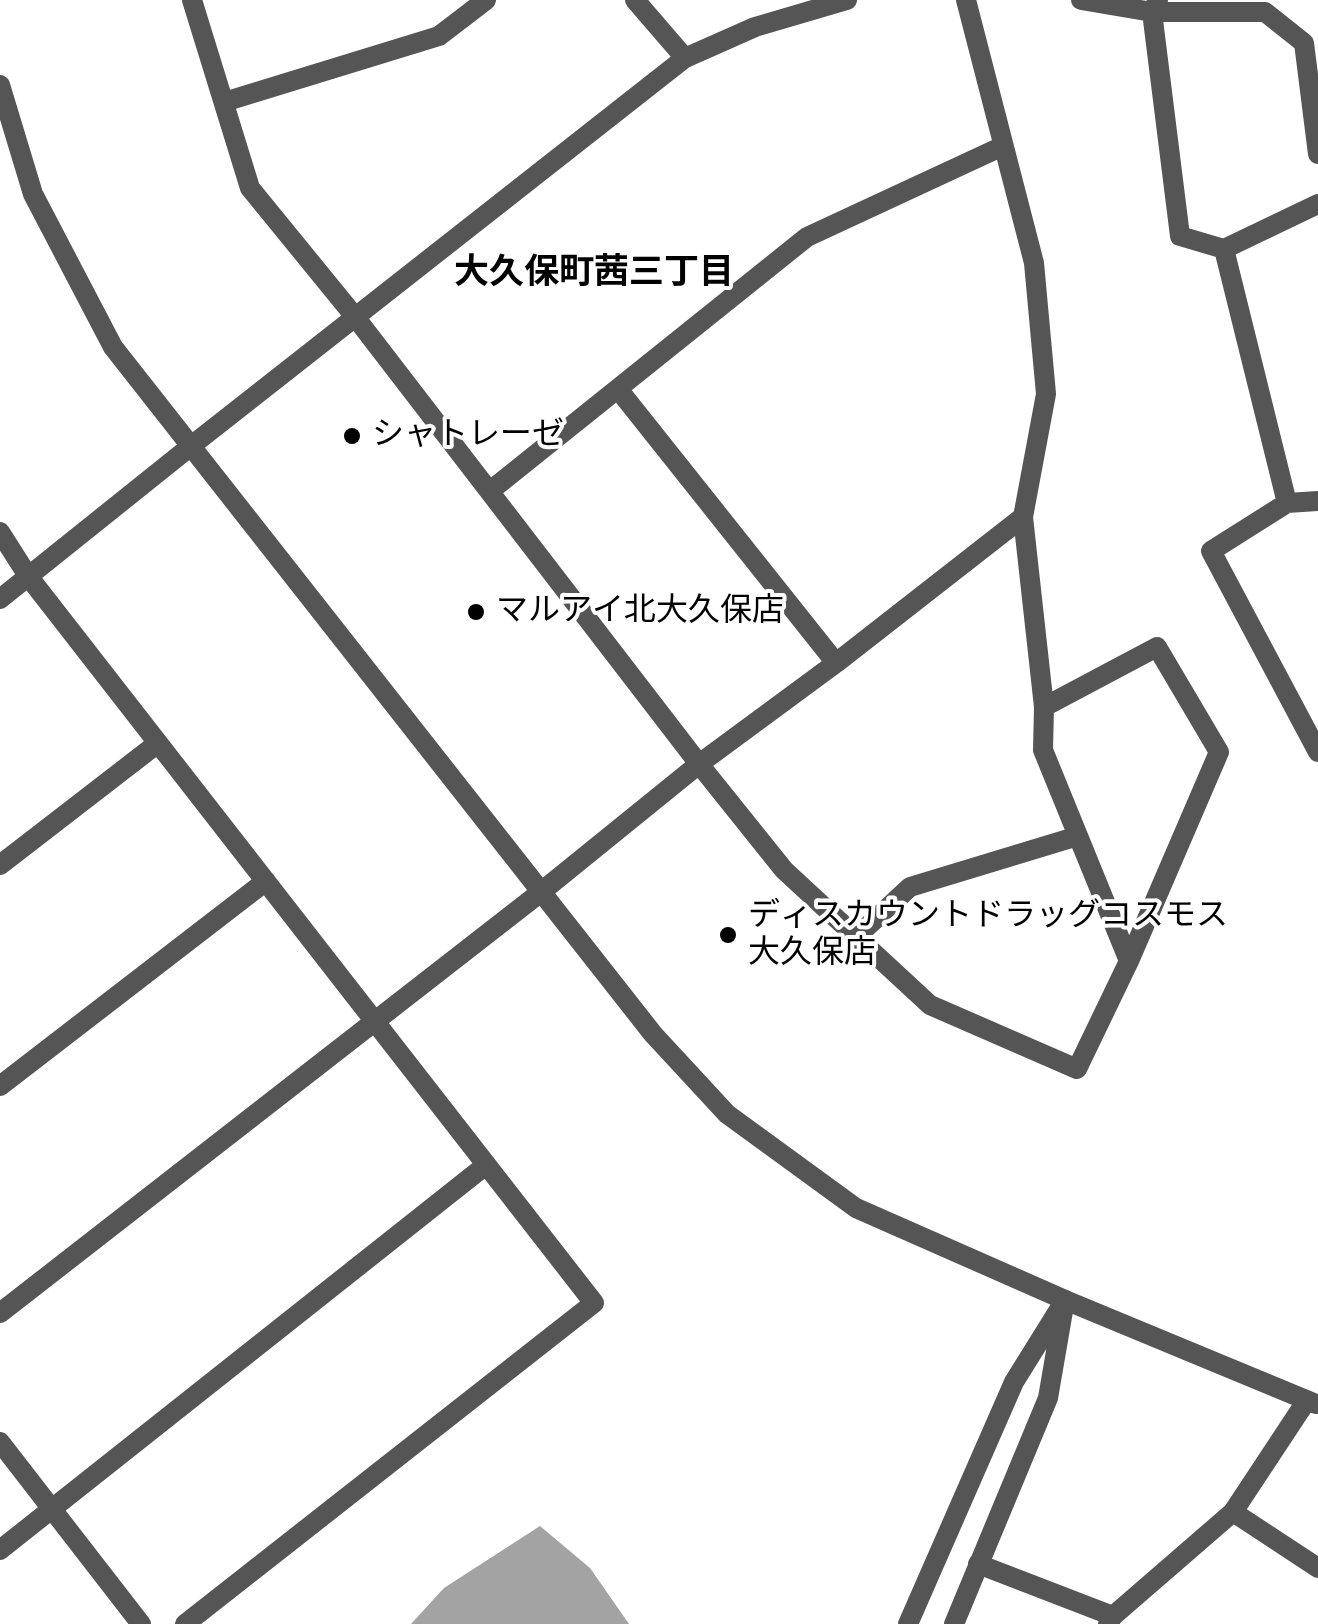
<!DOCTYPE html>
<meta charset="utf-8">
<style>
body{margin:0}
canvas{display:block;background:#fff}
</style>
<canvas width="1318" height="1624"></canvas>
<script>
const ctx = document.querySelector('canvas').getContext('2d');
ctx.lineJoin = 'round';
function fillPath(path, color) {
  ctx.fillStyle = color;
  ctx.fill(path, 'evenodd');
}
function poly(rows) {
  const path = new Path2D();
  for (const r of rows) {
    path.moveTo(r[0], r[1]);
    for (let i = 2; i < r.length; i += 2) path.lineTo(r[i], r[i + 1]);
  }
  return path;
}
function stroke(path, color, width, dash) {
  ctx.strokeStyle = color;
  ctx.lineWidth = width;
  ctx.lineCap = dash ? 'butt' : 'round';
  ctx.setLineDash(dash || []);
  ctx.stroke(path);
}
function label(font, color, halo, rows, align = 'center') {
  ctx.font = font + ' "Sofia Sans Condensed","Noto Sans JP",sans-serif';
  ctx.lineWidth = 8;
  ctx.setLineDash([]);
  ctx.textBaseline = 'middle';
  ctx.strokeStyle = halo;
  ctx.fillStyle = color;
  for (const [text, x, y, turn = 0] of rows) {
    ctx.save();
    ctx.translate(x, y);
    ctx.rotate((+turn || 0) * Math.PI / 180);
    ctx.textAlign = isNaN(turn) ? turn : align;
    if (halo) ctx.strokeText(text, 0, 0);
    ctx.fillText(text, 0, 0);
    ctx.restore();
  }
}
fillPath(poly([
 [540,1526,590,1568,629,1624,411,1624,444,1588]
]), '#a3a3a3');
stroke(poly([
 [192,0,250,188,356,318,699,764,784,870,930,1005,1077,1069,1129,961,1219,752,1157,647,1044,707],
 [635,0,685,58],
 [966,0,1034,263,1046,394,1023,517,1044,707,1043,750,1129,961],
 [1081,0,1152,12,1180,236,1224,249,1287,503],
 [1158,0,1152,12,1265,12,1304,43,1318,154],
 [224,102,439,36,486,0],
 [1224,249,1318,204],
 [618,389,836,663],
 [490,491,807,237,1003,146],
 [1318,501,1287,503,1211,551,1318,752],
 [0,532,28,576,594,1303,185,1624],
 [0,599,191,446],
 [0,865,158,743],
 [856,937,910,887,1078,836],
 [0,1086,266,881],
 [1065,1300,1316,1404],
 [0,1313,541,892,699,764,836,663,1023,517],
 [1233,1512,1318,1568],
 [0,1550,486,1165],
 [978,1564,1113,1616],
 [1108,1624,1113,1616,1233,1512,1307,1400]
]), '#555', 20);
stroke(poly([
 [0,85,33,194,113,347,653,1034,727,1114,856,1208,1065,1300],
 [191,446,685,58,755,27,847,0],
 [0,1442,141,1624],
 [908,1624,1014,1382,1065,1300],
 [954,1624,1048,1398,1063,1311]
]), '#555', 20);
for (const [x, y, r, color] of [
 [352,436,10,"#000"],
 [476,612,10,"#000"],
 [728,935,10,"#000"]
]) {
  const dot = new Path2D();
  dot.arc(x, y, r, 0, 2 * Math.PI);
  ctx.fillStyle = color;
  ctx.fill(dot);
  stroke(dot, '#fff', 4);
}
label('32px', '#000', '#fff', [
 ["シャトレーゼ",372,436],
 ["マルアイ北大久保店",496,612],
 ["ディスカウントドラッグコスモス",748,917],
 ["大久保店",748,954]
], 'left');
label('bold 35px', '#000', '#fff', [
 ["大久保町茜三丁目",594,274]
]);
</script>
